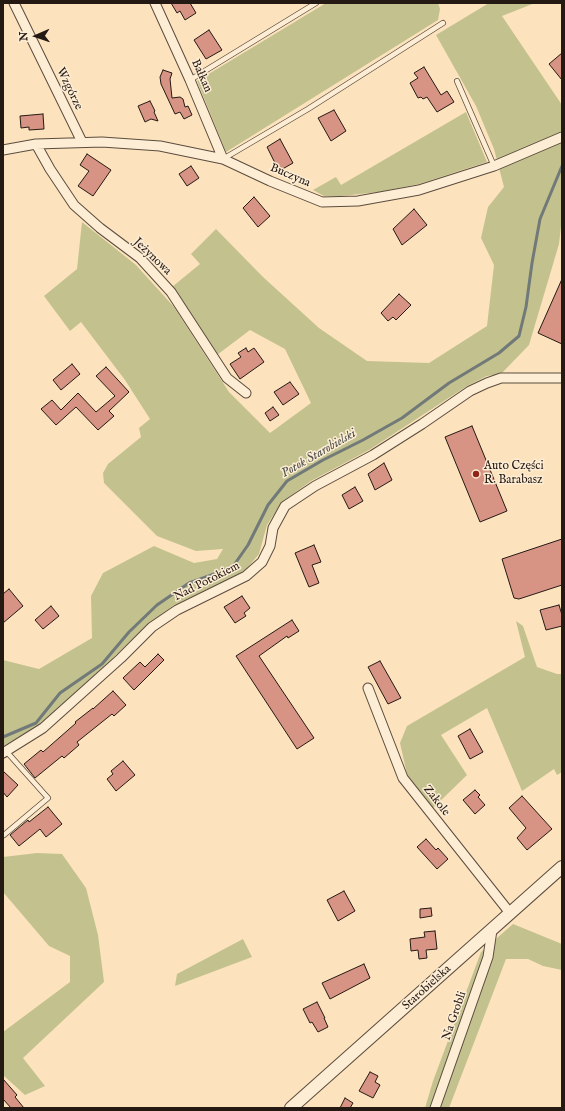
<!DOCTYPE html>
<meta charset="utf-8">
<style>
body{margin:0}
#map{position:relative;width:565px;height:1111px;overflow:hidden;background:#fce3bd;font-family:"IM FELL English",serif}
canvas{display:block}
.frame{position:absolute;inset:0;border:4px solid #251914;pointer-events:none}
.north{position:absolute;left:16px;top:16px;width:40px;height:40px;-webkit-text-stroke:3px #fdedd4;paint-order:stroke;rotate:268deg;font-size:11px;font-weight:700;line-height:16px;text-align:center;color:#251914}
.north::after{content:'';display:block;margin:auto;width:14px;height:18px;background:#251914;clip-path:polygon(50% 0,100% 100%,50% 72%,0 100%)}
</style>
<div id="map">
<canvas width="565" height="1111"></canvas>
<div class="frame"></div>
<div class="north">N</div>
</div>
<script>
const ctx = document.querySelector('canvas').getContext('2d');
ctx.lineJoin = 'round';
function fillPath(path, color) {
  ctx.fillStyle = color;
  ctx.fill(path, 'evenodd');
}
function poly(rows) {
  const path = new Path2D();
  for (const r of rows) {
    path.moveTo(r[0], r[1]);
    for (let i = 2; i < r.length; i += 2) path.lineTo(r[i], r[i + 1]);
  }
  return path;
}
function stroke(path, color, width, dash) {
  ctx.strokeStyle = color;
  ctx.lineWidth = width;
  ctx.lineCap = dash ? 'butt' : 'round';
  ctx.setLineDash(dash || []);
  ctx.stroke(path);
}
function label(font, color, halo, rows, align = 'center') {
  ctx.font = font + ' "IM FELL English",serif';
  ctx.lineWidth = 3;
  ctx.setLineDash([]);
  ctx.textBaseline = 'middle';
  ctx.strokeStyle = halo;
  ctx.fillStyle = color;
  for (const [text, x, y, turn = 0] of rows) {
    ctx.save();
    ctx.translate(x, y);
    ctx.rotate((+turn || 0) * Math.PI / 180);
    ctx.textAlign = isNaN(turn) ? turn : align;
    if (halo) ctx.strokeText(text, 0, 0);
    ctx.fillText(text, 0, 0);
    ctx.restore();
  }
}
fillPath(poly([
 [326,3,438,3,440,9,438,20,226,152,197,81],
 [489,3,535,3,502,16,562,105,562,217,559,244,529,345,501,374,487,376,467,386,369,450,311,481,282,502,267,525,259,554,244,572,174,605,147,625,77,692,37,727,3,746,3,660,39,669,92,638,91,596,103,573,154,546,194,563,217,559,223,549,196,551,157,536,104,483,103,473,108,464,141,437,139,428,150,419,125,380,81,322,70,331,44,296,77,269,82,222,136,265,174,307,229,392,270,433,311,403,285,349,250,330,217,355,172,287,200,264,191,254,216,229,263,277,319,328,367,361,429,363,487,326,494,265,481,238,488,207,504,187,494,149,476,106,436,35],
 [466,112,487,162,419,184,379,192,341,196,324,196,313,190,336,177,341,185],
 [516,621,523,626,537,667,557,674,562,674,562,772,557,775,554,769,522,791,487,708,441,735,467,775,433,808,407,774,400,743,407,726,525,657],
 [37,853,62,854,86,888,98,935,104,982,23,1058,45,1086,25,1095,3,1075,3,1032,70,982,70,956,49,946,3,892,3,857],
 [513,924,562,944,562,970,543,966,528,959,506,959,449,1108,425,1108,433,1081,481,952],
 [243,939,252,957,175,986,177,974]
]), '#c3c28e');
stroke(poly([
 [3,737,36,723,60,693,102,664,129,632,157,605,189,583,220,572,234,565,248,545,268,505,287,481,323,460,363,440,402,418,449,383,499,353,519,336,526,307,532,263,540,219,562,166]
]), '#717a79', 3);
const building = poly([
 [171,3,190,3,196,13,185,20,180,11,177,13,171,3],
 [209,30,222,50,206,59,194,40,209,30],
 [562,53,562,80,549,64,562,53],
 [424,67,441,95,447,91,454,102,437,112,427,97,423,99,421,97,418,98,410,83,418,78,414,73,424,67],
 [163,70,172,73,170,79,172,98,180,97,183,99,185,107,188,106,192,115,184,119,180,112,175,114,161,84,160,77,163,70],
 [150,101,155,111,154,112,158,121,151,119,145,122,138,106,150,101],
 [334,110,346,131,331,141,318,118,334,110],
 [43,114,44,129,29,130,29,127,21,128,20,116,43,114],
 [280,139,293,163,279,171,267,147,280,139],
 [87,154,111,170,93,196,78,186,89,171,80,165,87,154],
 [191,166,199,178,187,186,179,174,191,166],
 [254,197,270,216,258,227,243,208,254,197],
 [414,209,427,225,402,245,393,229,414,209],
 [562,279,562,344,538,333,562,279],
 [399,294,411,305,396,320,393,317,388,321,381,313,399,294],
 [246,348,248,352,254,348,264,362,240,379,230,364,241,357,238,353,246,348],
 [72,364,80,374,61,390,53,380,72,364],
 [106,367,129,392,109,411,114,416,98,430,76,407,56,425,41,409,52,400,61,410,78,393,96,412,115,396,96,376,106,367],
 [290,382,299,394,283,405,274,392,290,382],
 [273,407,279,415,270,421,265,413,273,407],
 [472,426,507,511,480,522,445,437,472,426],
 [384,463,392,480,375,490,368,474,384,463],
 [355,487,363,501,349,509,342,495,355,487],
 [562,539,562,585,519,599,514,598,502,559,562,539],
 [314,545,321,562,312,565,319,583,309,587,295,553,314,545],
 [9,589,23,606,3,623,3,594,9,589],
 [242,596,250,608,244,613,246,616,235,623,224,607,242,596],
 [559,605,562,615,562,626,546,630,540,610,559,605],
 [51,606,59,616,43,629,35,620,51,606],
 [292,620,299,631,288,638,287,636,259,656,314,738,297,749,236,656,292,620],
 [158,654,164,660,134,690,123,678,140,662,145,667,158,654],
 [380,661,401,698,388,704,368,667,380,661],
 [113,691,126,705,114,716,112,714,77,742,79,745,64,758,62,756,35,778,24,764,41,750,43,752,76,723,75,722,93,708,93,709,113,691],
 [470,729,483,752,470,759,458,736,470,729],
 [123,761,135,775,116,791,107,779,113,774,111,771,123,761],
 [3,771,18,785,7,797,3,792,3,771],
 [475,790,480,795,478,797,485,805,475,814,463,800,475,790],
 [522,796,552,829,527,850,517,838,526,828,509,808,522,796],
 [48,807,62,824,46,837,40,829,19,846,10,835,28,820,29,822,48,807],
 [426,839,436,850,438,848,448,859,437,869,417,847,426,839],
 [344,891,355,911,338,921,327,900,344,891],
 [431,908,432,916,420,918,420,909,431,908],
 [435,931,437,949,426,950,427,958,419,959,418,950,411,951,410,939,425,937,424,932,435,931],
 [364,964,370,978,330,999,322,983,364,964],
 [317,1002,325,1018,324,1018,328,1027,318,1032,312,1022,310,1023,303,1009,317,1002],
 [370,1072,378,1076,375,1082,380,1085,373,1098,359,1091,370,1072],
 [3,1079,17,1095,15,1097,24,1108,11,1108,3,1099,3,1079],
 [345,1098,353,1103,350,1108,340,1108,345,1098]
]);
fillPath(building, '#d79484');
stroke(building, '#251914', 1);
const service = poly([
 [190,80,316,3],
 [457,81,494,166],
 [223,159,308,109,443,23],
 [4,835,48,798,6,751]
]);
const minor = poly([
 [14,3,82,142],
 [155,3,190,80,223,159],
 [36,144,50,169,74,205,100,228,140,258,171,292,227,378,246,393],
 [3,150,36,144,102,142,160,146,223,159,270,181,322,202,358,201,419,190,494,166,562,137],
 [368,688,403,778,510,913],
 [3,753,43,728,121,658,152,627,177,610,246,576,262,562,270,546,273,528,285,506,315,486,373,455,422,424,470,391,487,383,501,378,562,378],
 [435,1108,488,957,492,930]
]);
const tertiary = poly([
 [291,1108,562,867]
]);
stroke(service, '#5b4c3e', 6);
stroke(minor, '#5b4c3e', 11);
stroke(tertiary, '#5b4c3e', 14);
stroke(service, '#fdedd4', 4.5);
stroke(minor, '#fdedd4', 9);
stroke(tertiary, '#fdedd4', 12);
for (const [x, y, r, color] of [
 [476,474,4,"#8f2418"]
]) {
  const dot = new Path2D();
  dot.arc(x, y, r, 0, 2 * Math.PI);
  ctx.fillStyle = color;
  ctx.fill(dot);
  stroke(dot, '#fdedd4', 1.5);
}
label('12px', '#251914', '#fdedd4', [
 ["Bałkan",201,76,66],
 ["Wzgórze",69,89,64],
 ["Buczyna",290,176,23],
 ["Jeżynowa",152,257,44],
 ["Nad Potokiem",207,582,-27],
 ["Zakole",436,801,52],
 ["Starobielska",427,988,-42],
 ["Na Grobli",455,1016,-71]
]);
label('12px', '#251914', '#fdedd4', [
 ["Auto Części",484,467],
 ["R. Barabasz",484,481]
], 'left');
label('italic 13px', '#51524f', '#fdedd4', [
 ["Potok Starobielski",319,454,-30]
]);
</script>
